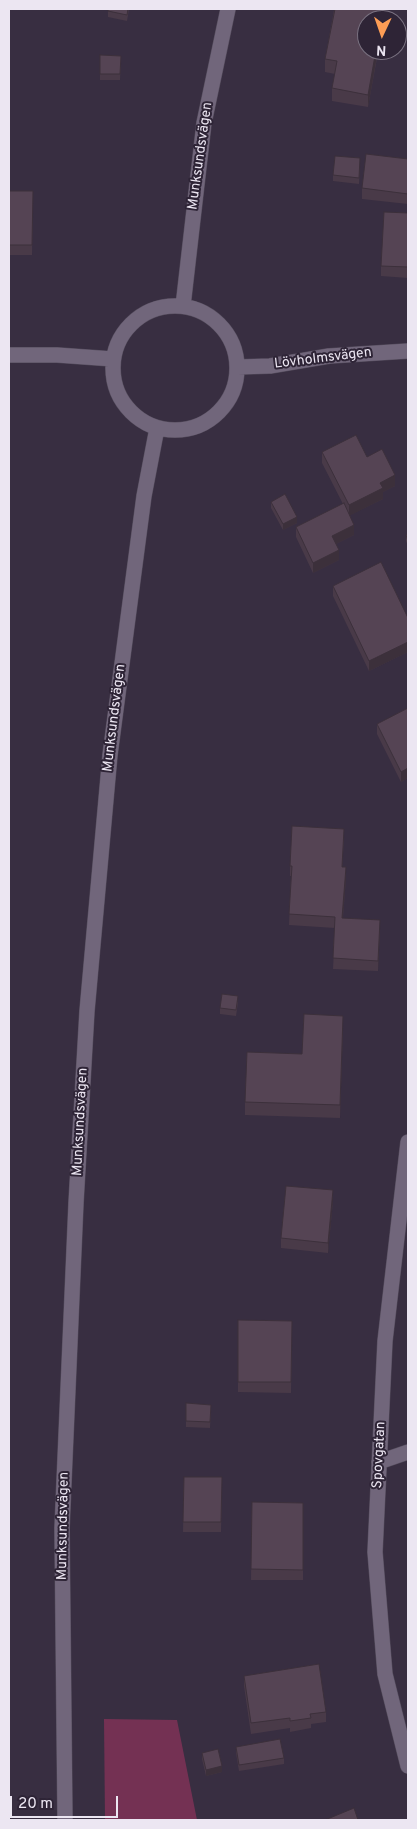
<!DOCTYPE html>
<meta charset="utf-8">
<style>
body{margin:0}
#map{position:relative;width:417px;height:1829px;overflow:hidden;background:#382e41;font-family:Overpass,sans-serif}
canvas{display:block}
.frame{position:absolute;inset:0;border:10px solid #ece6f2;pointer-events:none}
.north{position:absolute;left:357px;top:10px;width:50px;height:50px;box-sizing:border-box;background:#2e2436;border:1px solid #7a7281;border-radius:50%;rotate:183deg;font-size:14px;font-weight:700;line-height:20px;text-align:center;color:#ece6f2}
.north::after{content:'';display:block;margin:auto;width:18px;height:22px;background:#fd9d55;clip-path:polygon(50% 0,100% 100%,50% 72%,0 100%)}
.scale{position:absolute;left:10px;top:1796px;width:108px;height:22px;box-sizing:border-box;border:2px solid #ece6f2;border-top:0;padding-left:6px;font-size:15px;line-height:18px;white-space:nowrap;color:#ece6f2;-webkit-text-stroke:4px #2e2436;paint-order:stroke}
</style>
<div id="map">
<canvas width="417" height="1829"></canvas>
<div class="frame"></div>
<div class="north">N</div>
<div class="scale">20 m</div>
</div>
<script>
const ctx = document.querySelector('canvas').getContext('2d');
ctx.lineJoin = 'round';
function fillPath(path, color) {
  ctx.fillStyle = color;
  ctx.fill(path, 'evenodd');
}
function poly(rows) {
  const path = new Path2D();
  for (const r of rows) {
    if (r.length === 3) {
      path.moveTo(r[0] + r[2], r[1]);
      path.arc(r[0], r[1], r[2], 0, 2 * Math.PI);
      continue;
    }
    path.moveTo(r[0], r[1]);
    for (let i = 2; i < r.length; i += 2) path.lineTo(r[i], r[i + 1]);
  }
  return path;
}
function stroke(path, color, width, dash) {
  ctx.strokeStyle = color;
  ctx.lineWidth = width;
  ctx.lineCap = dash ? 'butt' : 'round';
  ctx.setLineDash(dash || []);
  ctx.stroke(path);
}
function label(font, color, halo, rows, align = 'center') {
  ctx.font = font + ' Overpass,sans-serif';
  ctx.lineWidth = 4;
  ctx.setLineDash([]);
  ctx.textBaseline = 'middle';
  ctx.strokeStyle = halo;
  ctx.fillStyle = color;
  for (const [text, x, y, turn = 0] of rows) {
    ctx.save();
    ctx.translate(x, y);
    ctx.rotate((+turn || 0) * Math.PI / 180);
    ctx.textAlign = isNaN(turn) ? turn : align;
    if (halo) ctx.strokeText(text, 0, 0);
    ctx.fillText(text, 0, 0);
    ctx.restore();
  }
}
fillPath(poly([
 [104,1719,177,1720,197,1820,105,1820]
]), '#743153');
const minor = poly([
 [175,368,62],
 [183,306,204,123,228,9],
 [9,355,57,355,113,359],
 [238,367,270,366,329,356,408,351],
 [408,1142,385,1341,375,1552,385,1674,408,1766],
 [379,1462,408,1452],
 [65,1820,62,1528,76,1203,87,1011,110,755,144,496,157,428]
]);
stroke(minor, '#544c5c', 16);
stroke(minor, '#71667b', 15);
fillPath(poly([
 [129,9,127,21,108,17,108,11],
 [330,9,386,9,368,107,332,101,332,88,335,74,325,72,325,59,334,10],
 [100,55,121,56,120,80,100,80],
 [408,159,408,204,362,199,362,188],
 [360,164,359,184,333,181,333,175],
 [9,191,33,191,32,255,9,255],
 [408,213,408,278,381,276,381,266],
 [322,452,367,457,395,486,383,492,383,499,350,515,354,535,336,544,339,560,313,573,296,537,296,527,343,504,322,463],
 [271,502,297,523,283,530,271,508],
 [408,534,408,546,406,541,406,535],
 [333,586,408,618,408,652,369,671,333,596],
 [408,708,408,778,401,782,377,734,377,724],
 [344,839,342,867,346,878,343,918,380,930,378,971,333,969,335,928,289,925,291,876,290,876,290,866],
 [238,1002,236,1016,220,1014,220,1008],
 [343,1029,340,1118,245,1115,245,1102,302,1054],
 [333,1201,328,1253,281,1248,281,1238],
 [238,1320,292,1321,291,1393,238,1392],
 [186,1403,211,1405,210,1428,186,1427],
 [184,1477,222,1477,221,1532,183,1532],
 [252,1502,303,1503,303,1580,251,1580],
 [244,1676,326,1712,326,1722,311,1724,311,1728,290,1732,290,1728,251,1734,244,1686],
 [236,1747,284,1758,284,1764,239,1771,236,1753],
 [202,1753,222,1772,206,1776,202,1759]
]), '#493a48');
fillPath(poly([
 [384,9,386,9,384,20,382,20],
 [376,50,378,50,368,107,368,95],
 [395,475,395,486,383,492,383,499,349,516,349,505,380,483],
 [297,517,297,523,283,530,283,524],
 [354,525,354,535,332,546,332,536],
 [339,550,339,560,313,573,313,563],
 [408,642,408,652,369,671,369,661],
 [408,768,408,778,401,782,401,772],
 [346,867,346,878,342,928,342,918],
 [380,920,380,930,378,971,378,961],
 [343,1016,343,1029,340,1118,340,1105],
 [333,1190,333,1201,328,1253,328,1243],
 [222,1766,222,1772,206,1776,206,1770]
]), '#3c303b');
const building = poly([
 [108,9,128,9,127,15,108,11,108,9],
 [335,9,384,9,382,20,367,20,367,50,376,50,368,95,332,88,337,61,325,59,335,9],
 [100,55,121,56,120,74,100,74,100,55],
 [366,154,408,159,408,194,362,188,366,154],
 [335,156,360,158,359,178,333,175,335,156],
 [9,191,33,191,32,245,9,245,9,191],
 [384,212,408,213,408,267,381,266,384,212],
 [356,435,367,457,382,449,395,475,380,483,383,488,349,505,322,452,356,435],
 [285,494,297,517,283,524,271,502,285,494],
 [344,503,354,525,332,536,339,550,313,563,296,527,344,503],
 [408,534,408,541,406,535,408,534],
 [381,562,408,618,408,642,369,661,333,586,381,562],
 [408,708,408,768,401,772,377,724,408,708],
 [292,826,344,829,342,867,346,867,342,918,380,920,378,961,333,958,335,917,289,914,292,866,290,866,292,826],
 [222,994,238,996,236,1010,220,1008,222,994],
 [304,1014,343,1016,340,1105,245,1102,247,1052,302,1054,304,1014],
 [286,1186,333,1190,328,1243,281,1238,286,1186],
 [238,1320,292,1321,291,1382,238,1382,238,1320],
 [186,1403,211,1405,210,1422,186,1421,186,1403],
 [184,1477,222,1477,221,1522,183,1522,184,1477],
 [252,1502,303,1503,303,1570,251,1569,252,1502],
 [319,1664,326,1712,310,1714,311,1718,290,1721,290,1718,251,1723,244,1676,319,1664],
 [280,1739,284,1758,239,1765,236,1747,280,1739],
 [218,1749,222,1766,206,1770,202,1753,218,1749],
 [354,1808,358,1820,325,1820,354,1808]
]);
fillPath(building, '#554454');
stroke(building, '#3c303b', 1);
label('14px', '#ece6f2', '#2e2436', [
 ["Munksundsvägen",201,156,-82],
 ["Lövholmsvägen",323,359,-7],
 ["Munksundsvägen",115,718,-83],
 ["Munksundsvägen",81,1122,-87],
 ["Spovgatan",380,1455,-87],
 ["Munksundsvägen",64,1526,-89]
]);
</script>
